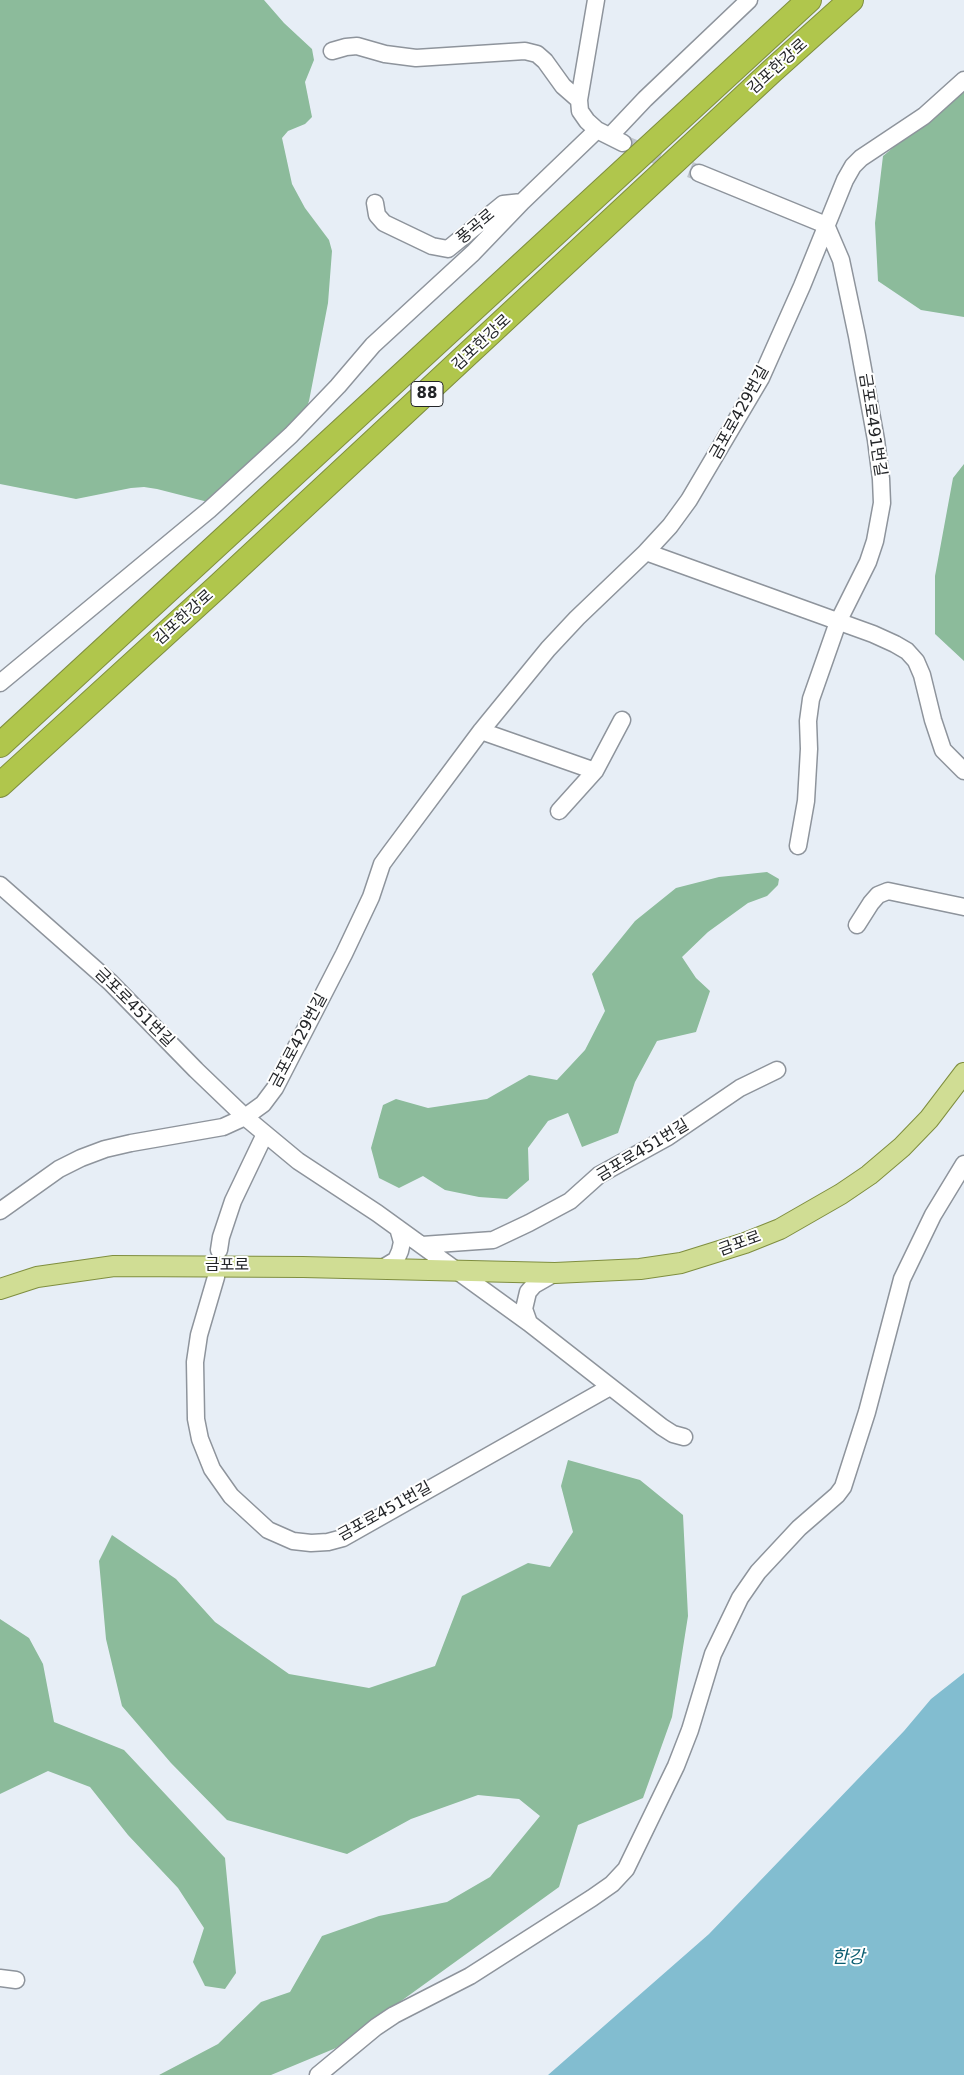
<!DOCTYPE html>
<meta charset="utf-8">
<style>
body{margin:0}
canvas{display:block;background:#e7eef6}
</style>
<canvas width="964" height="2075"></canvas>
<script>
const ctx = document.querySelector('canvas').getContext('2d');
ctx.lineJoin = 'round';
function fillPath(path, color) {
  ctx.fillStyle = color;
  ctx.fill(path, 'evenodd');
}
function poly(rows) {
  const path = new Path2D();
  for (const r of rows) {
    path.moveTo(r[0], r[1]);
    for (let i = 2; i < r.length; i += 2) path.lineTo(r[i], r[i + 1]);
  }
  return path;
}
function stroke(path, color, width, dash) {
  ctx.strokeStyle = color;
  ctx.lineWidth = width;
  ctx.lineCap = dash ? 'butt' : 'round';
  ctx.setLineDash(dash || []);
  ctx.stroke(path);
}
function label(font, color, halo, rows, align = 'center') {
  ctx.font = font + ' "DejaVu Sans","Noto Sans KR",sans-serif';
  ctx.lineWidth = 4;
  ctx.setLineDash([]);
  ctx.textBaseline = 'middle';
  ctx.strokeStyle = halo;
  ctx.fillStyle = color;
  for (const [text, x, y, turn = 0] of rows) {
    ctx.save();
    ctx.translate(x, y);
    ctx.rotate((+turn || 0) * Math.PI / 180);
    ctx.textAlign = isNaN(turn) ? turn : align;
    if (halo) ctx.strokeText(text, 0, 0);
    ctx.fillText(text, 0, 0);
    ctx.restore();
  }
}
fillPath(poly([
 [0,0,264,0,284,23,312,49,314,60,305,82,312,117,305,124,288,131,282,138,292,184,305,208,329,240,332,251,328,303,309,401,304,414,208,502,157,489,144,487,131,488,76,499,0,484],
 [964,84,964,317,921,310,878,281,875,223,883,156,936,112],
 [964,464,964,661,935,634,935,576,953,478],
 [767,872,779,879,778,885,767,896,748,903,708,932,682,957,696,978,710,991,696,1032,657,1041,635,1082,618,1133,582,1147,568,1113,548,1121,528,1148,529,1180,507,1199,479,1197,445,1190,423,1176,399,1188,379,1178,371,1148,383,1105,396,1099,428,1108,487,1099,529,1075,557,1080,585,1050,605,1011,592,974,635,921,676,888,719,877],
 [568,1460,640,1480,683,1515,688,1616,672,1717,643,1798,578,1825,559,1887,336,2048,271,2075,159,2075,218,2044,261,2002,290,1992,322,1936,379,1916,447,1902,490,1877,540,1816,519,1799,478,1795,411,1819,347,1854,227,1820,171,1763,122,1706,106,1639,99,1561,112,1535,176,1579,215,1622,289,1674,369,1688,435,1666,462,1596,528,1563,550,1567,573,1532,561,1486],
 [0,1619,29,1638,43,1664,54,1722,124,1750,225,1858,236,1973,225,1989,205,1986,193,1962,204,1928,178,1888,128,1835,90,1787,48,1771,0,1794]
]), '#8cbb9b');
fillPath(poly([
 [964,1673,964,2075,548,2075,709,1934,904,1731,931,1699]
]), '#82bdd0');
stroke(poly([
 [623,143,699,173]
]), '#c0c6cd', 16, [16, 8]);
const minor = poly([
 [596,0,579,100,580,111,587,121,597,130,623,143],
 [332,51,346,47,357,46,385,54,416,58,525,51,537,54,545,61,563,86,579,100],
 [610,136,645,99,749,0],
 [699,173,826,225],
 [375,203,377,215,384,223,432,246,448,249,503,204,522,202,597,130],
 [646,552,873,634,895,644,907,651,916,661,922,675,933,720,943,750,964,771],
 [0,683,209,510,255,468,291,435,338,386,373,345,473,253,522,202],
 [481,731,595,771,559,811],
 [595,771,622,720],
 [798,846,806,801,809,749,808,721,811,699,838,622,868,562,875,541,882,503,881,479,876,440,857,336,841,260,826,225],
 [0,885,110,982,196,1070,245,1117,298,1161,377,1213,529,1323,662,1427,673,1434,684,1437],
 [857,925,871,903,878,895,888,891,964,907],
 [0,1211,59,1169,81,1158,105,1149,131,1143,223,1127,245,1117,263,1104,275,1088,344,954,371,897,382,864,390,853,481,731,548,649,577,618,646,552,670,526,689,500,761,378,802,286,845,180,853,166,861,158,924,116,964,80],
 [422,1245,493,1240,529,1223,570,1201,599,1175,668,1137,740,1088,777,1070],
 [219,1250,221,1237,233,1201,265,1134],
 [381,1269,396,1260,400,1251,402,1242,398,1228],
 [216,1277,199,1335,195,1362,196,1419,200,1439,212,1469,231,1496,268,1530,293,1541,311,1543,328,1542,343,1538,610,1387],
 [529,1323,524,1309,528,1292,534,1285,555,1273],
 [0,1978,16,1980],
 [318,2075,376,2027,394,2015,470,1976,592,1898,612,1884,626,1869,676,1766,690,1730,713,1654,740,1598,758,1572,799,1528,837,1495,843,1487,867,1412,902,1279,933,1215,964,1164]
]);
const major = poly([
 [0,1289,37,1277,114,1266,303,1267,555,1273,640,1269,681,1263,745,1243,780,1229,841,1194,869,1175,902,1147,929,1119,964,1073]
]);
const highway = poly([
 [0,745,809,0],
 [0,785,216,588,772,71,851,0]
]);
stroke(minor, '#8e949c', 19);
stroke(major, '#7f8e3f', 22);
stroke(highway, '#7f8e3f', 26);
stroke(minor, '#fff', 16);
stroke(major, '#d0dd94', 20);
stroke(highway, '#b0c64c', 24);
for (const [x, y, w] of [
 [427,394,32]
]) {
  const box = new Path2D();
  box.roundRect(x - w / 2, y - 12.5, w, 25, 4);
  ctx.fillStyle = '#fff';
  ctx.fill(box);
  stroke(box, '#232528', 1);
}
label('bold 15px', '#232528', null, [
 ["88",427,394]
]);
label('16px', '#232528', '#fff', [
 ["김포한강로",778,67,-42],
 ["풍곡로",476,227,-40],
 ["김포한강로",482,343,-43],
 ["금포로429번길",740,413,-61],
 ["금포로491번길",872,425,81],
 ["김포한강로",184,618,-42],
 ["금포로451번길",134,1008,45],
 ["금포로429번길",299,1041,-62],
 ["금포로451번길",643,1151,-31],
 ["금포로",740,1244,-20],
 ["금포로",227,1266],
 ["금포로451번길",385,1512,-29]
]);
label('italic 18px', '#085c70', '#fff', [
 ["한강",848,1958]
]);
</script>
